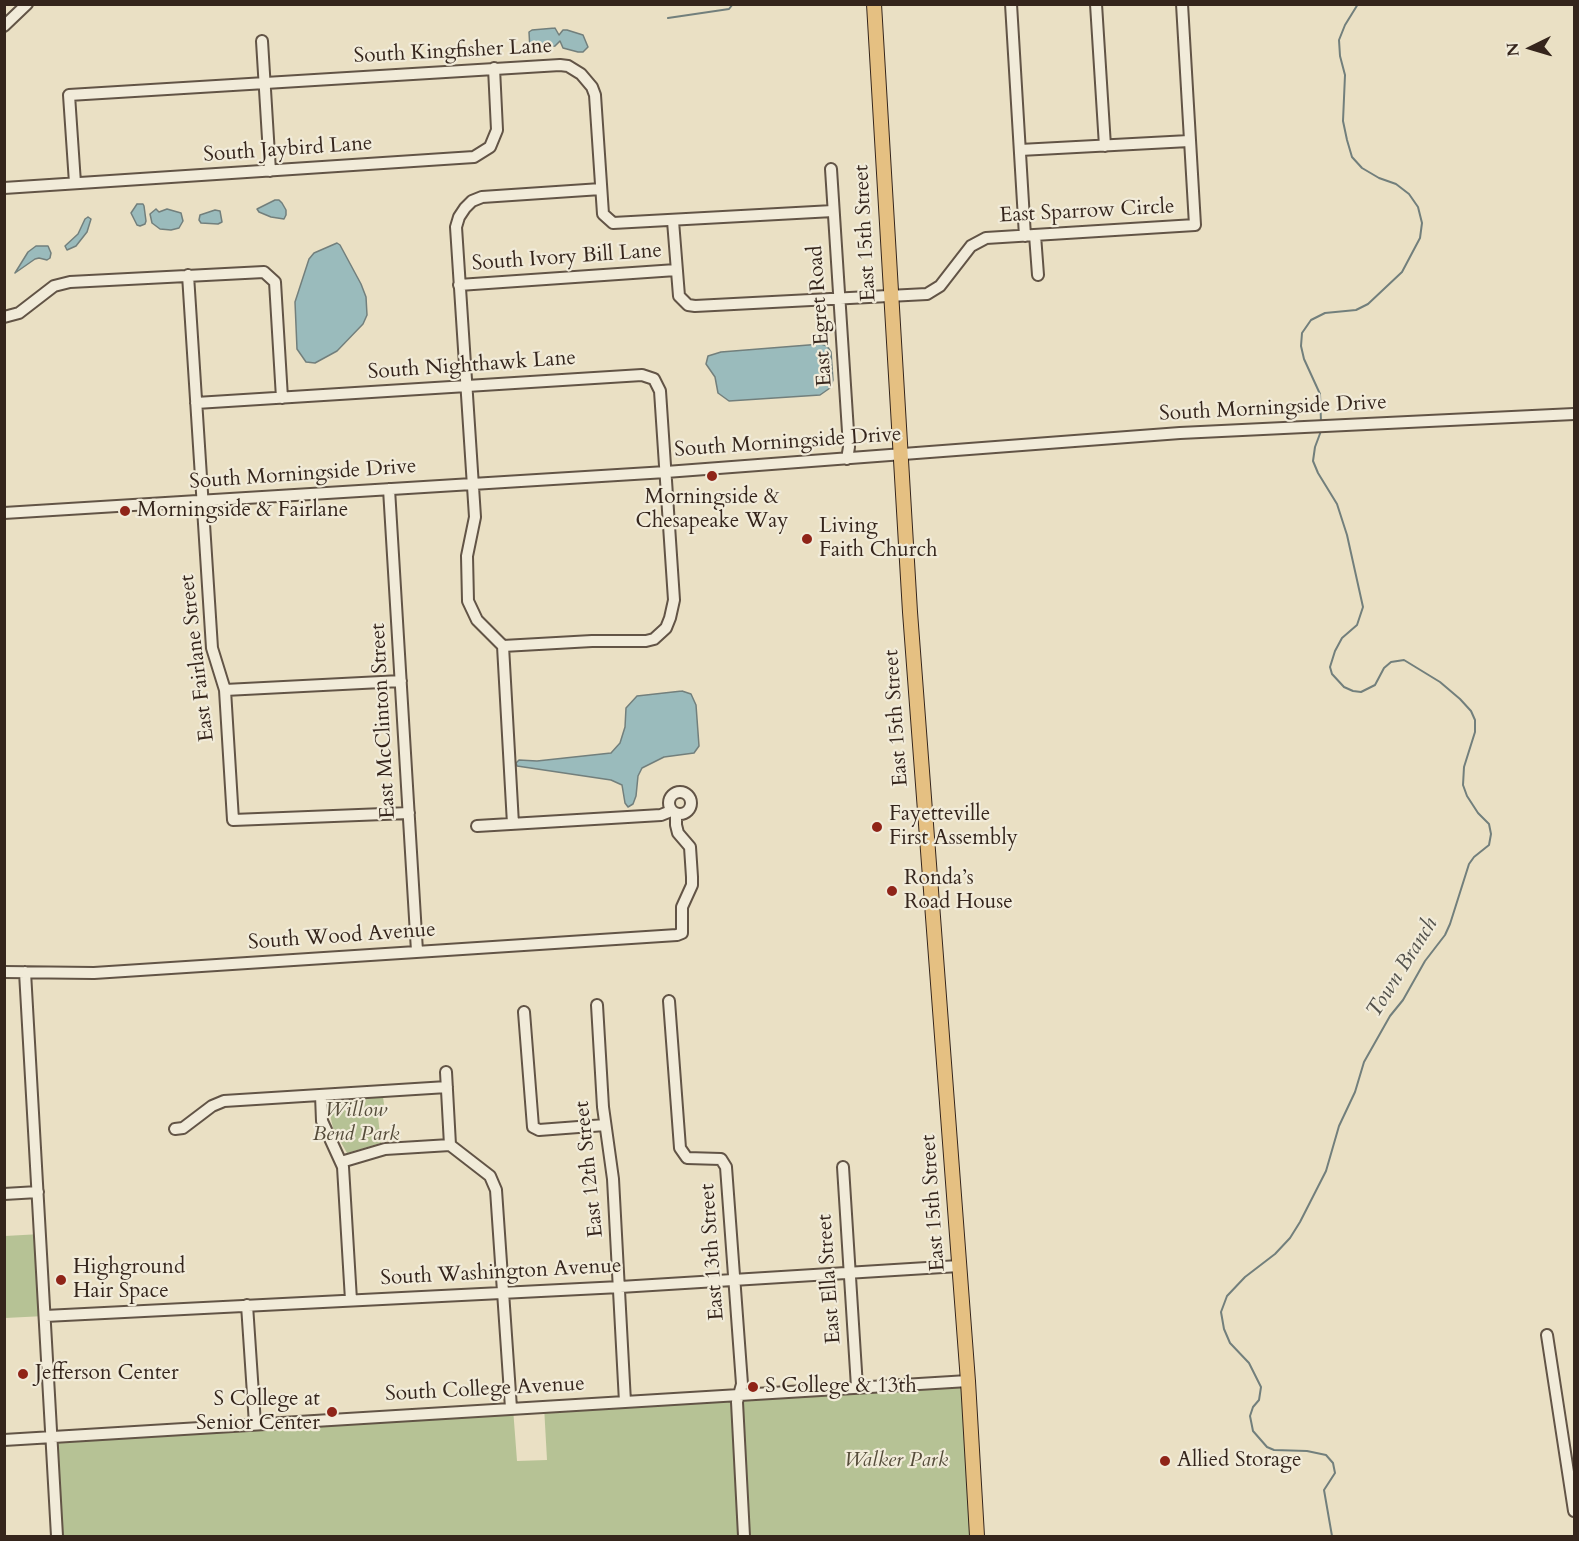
<!DOCTYPE html>
<meta charset="utf-8">
<style>
body{margin:0}
#map{position:relative;width:1579px;height:1541px;overflow:hidden;background:#eae0c4;font-family:Cardo,serif}
canvas{display:block}
.frame{position:absolute;inset:0;border:6px solid #35251c;pointer-events:none}
.north{position:absolute;left:1501px;top:18px;width:60px;height:60px;-webkit-text-stroke:4px #f1ebd9;paint-order:stroke;rotate:265deg;font-size:16px;font-weight:700;line-height:24px;text-align:center;color:#35251c}
.north::after{content:'';display:block;margin:auto;width:21px;height:27px;background:#35251c;clip-path:polygon(50% 0,100% 100%,50% 72%,0 100%)}
</style>
<div id="map">
<canvas width="1579" height="1541"></canvas>
<div class="frame"></div>
<div class="north">N</div>
</div>
<script>
const ctx = document.querySelector('canvas').getContext('2d');
ctx.lineJoin = 'round';
function fillPath(path, color) {
  ctx.fillStyle = color;
  ctx.fill(path, 'evenodd');
}
function poly(rows) {
  const path = new Path2D();
  for (const r of rows) {
    if (r.length === 3) {
      path.moveTo(r[0] + r[2], r[1]);
      path.arc(r[0], r[1], r[2], 0, 2 * Math.PI);
      continue;
    }
    path.moveTo(r[0], r[1]);
    for (let i = 2; i < r.length; i += 2) path.lineTo(r[i], r[i + 1]);
  }
  return path;
}
function stroke(path, color, width, dash) {
  ctx.strokeStyle = color;
  ctx.lineWidth = width;
  ctx.lineCap = dash ? 'butt' : 'round';
  ctx.setLineDash(dash || []);
  ctx.stroke(path);
}
function label(font, color, halo, rows, align = 'center') {
  ctx.font = font + ' Cardo,serif';
  ctx.lineWidth = 4.5;
  ctx.setLineDash([]);
  ctx.textBaseline = 'middle';
  ctx.strokeStyle = halo;
  ctx.fillStyle = color;
  for (const [text, x, y, turn = 0] of rows) {
    ctx.save();
    ctx.translate(x, y);
    ctx.rotate((+turn || 0) * Math.PI / 180);
    ctx.textAlign = isNaN(turn) ? turn : align;
    if (halo) ctx.strokeText(text, 0, 0);
    ctx.fillText(text, 0, 0);
    ctx.restore();
  }
}
fillPath(poly([
 [383,1097,384,1104,378,1117,381,1143,347,1153,333,1128,330,1115,331,1102],
 [41,1234,45,1316,5,1318,5,1236],
 [968,1381,977,1536,57,1536,51,1437,513,1408,517,1461,547,1460,544,1406]
]), '#b6c295');
const water = poly([
 [555,28,559,35,563,30,567,30,583,35,588,47,583,52,578,52,563,48,560,41,555,46,530,50,529,32,532,30,555,28],
 [275,200,279,200,282,203,286,210,286,215,284,219,271,217,259,212,257,209,275,200],
 [137,204,143,204,144,206,146,221,145,224,140,226,137,225,131,213,137,204],
 [156,209,159,212,167,209,181,213,183,221,179,228,171,230,160,229,152,223,150,214,156,209],
 [215,210,220,211,222,222,218,224,201,223,199,220,200,215,215,210],
 [88,217,91,219,87,232,76,246,67,250,65,246,78,234,85,219,88,217],
 [337,243,340,245,361,284,366,297,367,315,363,324,337,351,315,363,306,362,297,349,295,302,309,259,314,253,337,243],
 [36,246,48,246,51,253,50,258,47,260,39,258,35,259,15,273,28,252,36,246],
 [821,344,827,346,831,352,833,380,830,388,820,395,729,401,718,393,715,377,706,364,708,356,721,352,821,344],
 [682,691,691,694,696,705,699,746,694,753,664,757,642,768,638,776,636,796,633,804,628,807,625,803,622,785,611,780,517,766,516,763,519,760,537,761,611,753,620,743,625,727,626,708,637,696,682,691]
]);
fillPath(water, '#9abbbc');
stroke(water, '#727f7c', 1.5);
stroke(poly([
 [668,18,729,9,733,4],
 [1321,422,1320,394,1304,359,1301,346,1302,333,1311,320,1325,313,1356,310,1368,304,1402,272,1420,238,1422,223,1418,207,1409,194,1396,184,1379,178,1362,168,1352,157,1347,140,1343,121,1345,75,1340,56,1339,40,1345,25,1358,4],
 [1321,431,1315,447,1313,461,1318,473,1337,504,1347,535,1363,607,1357,625,1342,638,1335,651,1330,667,1332,674,1344,687,1353,691,1361,692,1375,685,1384,668,1391,662,1404,660,1440,682,1460,699,1471,711,1475,720,1475,732,1464,767,1463,785,1467,796,1478,813,1489,824,1491,834,1489,845,1474,857,1469,864,1450,924,1445,935,1425,961,1403,1000,1390,1016,1364,1062,1355,1092,1339,1126,1326,1171,1300,1222,1290,1238,1275,1254,1245,1277,1227,1296,1221,1312,1224,1329,1230,1343,1249,1363,1261,1387,1259,1400,1253,1407,1250,1416,1253,1431,1267,1447,1274,1450,1307,1451,1326,1455,1333,1463,1335,1473,1324,1490,1332,1536]
]), '#727f7c', 2);
const minor = poly([
 [1011,4,1025,236],
 [1096,4,1105,146],
 [4,26,27,4],
 [262,41,270,171],
 [1020,150,1189,141],
 [831,169,849,447,847,459],
 [75,183,69,95,560,65,568,66,581,74,592,87,595,95,603,214,613,223,833,211],
 [4,188,474,157,490,147,497,130,494,68],
 [673,221,679,296,688,305,695,306,927,294,940,286,971,246,986,238,1195,225,1182,4],
 [1035,235,1038,275],
 [188,275,212,648,225,690,233,820,409,813],
 [459,285,676,270],
 [4,317,19,313,54,286,70,282,264,272,275,282,282,398],
 [196,403,642,375,654,379,660,391,674,600,670,618,666,628,654,639,646,641,592,641,503,646],
 [389,489,417,951],
 [4,513,666,472,1180,433,1574,414],
 [225,690,401,681],
 [680,803,11],
 [513,824,503,646,477,620,468,601,467,556,475,517,456,227,459,217,465,208,472,201,482,197,601,189],
 [477,826,661,815,671,811],
 [4,972,94,973,677,935,682,933,682,907,692,885,692,877,690,847,678,833,676,825,676,814],
 [25,972,57,1536],
 [669,1001,680,1148,687,1158,721,1159,726,1167,742,1384,737,1402,744,1536],
 [597,1005,603,1107,613,1179,625,1402],
 [524,1012,533,1127,539,1130,605,1125],
 [446,1072,450,1145,490,1176,496,1190,511,1408],
 [321,1095,322,1121,343,1167,351,1300],
 [175,1129,183,1128,212,1106,224,1101,447,1087],
 [341,1162,385,1149,450,1145],
 [843,1167,857,1387],
 [4,1194,38,1192],
 [247,1305,255,1424],
 [45,1316,620,1287,959,1266],
 [1547,1335,1574,1511],
 [4,1440,968,1381]
]);
const major = poly([
 [874,4,910,612,968,1381,977,1536]
]);
stroke(minor, '#625446', 14);
stroke(major, '#35251c', 16);
stroke(minor, '#f1ebd9', 10);
stroke(major, '#e5c082', 14);
for (const [x, y, r, color] of [
 [712,476,6,"#8f2418"],
 [125,511,6,"#8f2418"],
 [807,539,6,"#8f2418"],
 [877,827,6,"#8f2418"],
 [892,891,6,"#8f2418"],
 [61,1280,6,"#8f2418"],
 [23,1374,6,"#8f2418"],
 [753,1387,6,"#8f2418"],
 [332,1412,6,"#8f2418"],
 [1165,1461,6,"#8f2418"]
]) {
  const dot = new Path2D();
  dot.arc(x, y, r, 0, 2 * Math.PI);
  ctx.fillStyle = color;
  ctx.fill(dot);
  stroke(dot, '#f1ebd9', 2);
}
label('21px', '#35251c', '#f1ebd9', [
 ["South Kingfisher Lane",453,52,-3],
 ["South Jaybird Lane",288,150,-4],
 ["East Sparrow Circle",1087,212,-3],
 ["East 15th Street",866,233,-93],
 ["South Ivory Bill Lane",567,258,-4],
 ["East Egret Road",821,316,-94],
 ["South Nighthawk Lane",472,366,-4],
 ["South Morningside Drive",1273,409,-3],
 ["South Morningside Drive",788,443,-4],
 ["South Morningside Drive",303,475,-4],
 ["East Fairlane Street",198,658,-97],
 ["East 15th Street",897,718,-94],
 ["East McClinton Street",384,721,-93],
 ["South Wood Avenue",342,937,-4],
 ["East 12th Street",590,1169,-96],
 ["East 15th Street",934,1203,-94],
 ["East 13th Street",713,1252,-94],
 ["South Washington Avenue",501,1273,-3],
 ["East Ella Street",830,1279,-94],
 ["South College Avenue",485,1390,-3]
]);
label('21px', '#35251c', '#f1ebd9', [
 ["Morningside &",712,498,"center"],
 ["Chesapeake Way",712,522,"center"],
 ["Morningside & Fairlane",137,511],
 ["Living",819,527],
 ["Faith Church",819,551],
 ["Fayetteville",889,815],
 ["First Assembly",889,839],
 ["Ronda’s",904,879],
 ["Road House",904,903],
 ["Highground",73,1268],
 ["Hair Space",73,1292],
 ["Jefferson Center",35,1374],
 ["S College & 13th",765,1387],
 ["S College at",320,1400,"right"],
 ["Senior Center",320,1424,"right"],
 ["Allied Storage",1177,1461]
], 'left');
label('italic 21px', '#554c3a', '#f1ebd9', [
 ["Willow",356,1111],
 ["Bend Park",356,1135],
 ["Walker Park",896,1461]
]);
label('italic 22px', '#53524c', '#f1ebd9', [
 ["Town Branch",1403,968,-58]
]);
</script>
